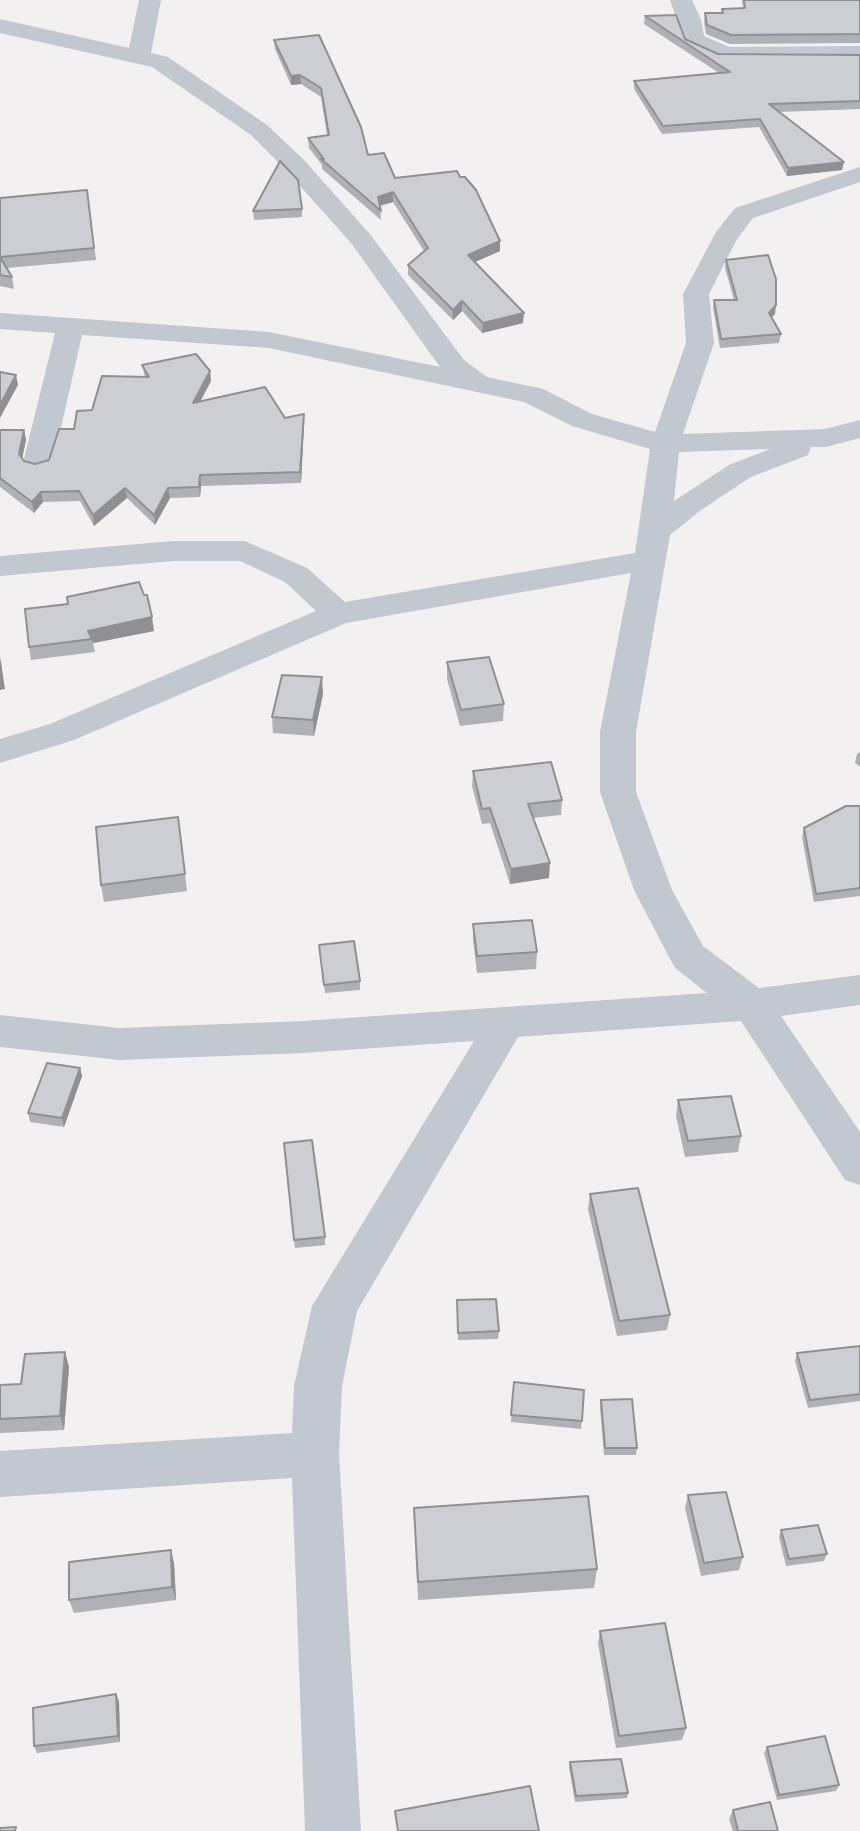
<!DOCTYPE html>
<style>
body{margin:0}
canvas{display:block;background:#f2f0f0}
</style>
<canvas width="860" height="1831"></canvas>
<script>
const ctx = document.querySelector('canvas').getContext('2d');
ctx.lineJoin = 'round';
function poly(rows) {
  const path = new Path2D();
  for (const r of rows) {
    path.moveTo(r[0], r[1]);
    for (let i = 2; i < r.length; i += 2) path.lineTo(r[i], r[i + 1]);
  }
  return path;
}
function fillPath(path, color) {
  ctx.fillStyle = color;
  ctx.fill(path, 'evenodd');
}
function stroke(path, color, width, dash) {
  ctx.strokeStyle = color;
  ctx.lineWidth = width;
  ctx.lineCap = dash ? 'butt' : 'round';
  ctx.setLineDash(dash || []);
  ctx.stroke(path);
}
fillPath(poly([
 [139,0,161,0,151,53,168,57,267,125,303,159,369,233,464,360,487,377,543,389,592,414,655,432,686,343,683,294,716,232,735,208,860,167,860,182,753,218,737,239,709,294,714,343,683,434,825,429,860,420,860,438,826,447,811,447,808,455,751,477,701,510,670,535,636,732,636,792,672,890,703,946,759,988,860,975,860,1005,781,1016,860,1132,860,1185,845,1180,741,1021,518,1037,357,1311,342,1386,339,1454,361,1831,305,1831,292,1478,0,1497,0,1451,292,1433,294,1386,312,1306,474,1041,303,1053,119,1060,0,1047,0,1015,119,1028,303,1021,707,993,675,968,669,957,634,890,600,792,600,732,631,573,346,623,74,740,0,763,0,739,50,724,316,611,285,582,240,561,173,561,0,576,0,556,173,541,245,541,307,568,345,602,635,553,650,449,572,426,524,402,269,348,82,335,53,463,49,469,38,472,27,469,23,463,55,333,0,329,0,313,269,332,440,367,351,243,285,169,251,135,152,67,0,33,0,19,129,48,139,0],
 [770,449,729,465,674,501,679,452,770,449],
 [670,0,692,0,701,20,704,36,729,47,860,46,860,60,717,59,685,44,670,0]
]), '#c2c8d0');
fillPath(poly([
 [742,0,860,0,860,43,730,44,706,34,704,22,705,13,722,13,722,9,743,8],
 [645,16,685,39,718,54,860,55,860,109,778,112,842,170,787,176,759,127,662,134,634,89,634,81,719,73,644,24],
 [319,35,368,155,395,178,500,251,475,262,523,323,482,333,462,311,453,320,408,275,408,265,424,251,393,202,380,206,381,220,322,169,322,165,309,148,308,138,327,135,321,97,301,84,291,85,275,49,274,40],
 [87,190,96,260,7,268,12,277,14,289,0,286,0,198],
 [302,209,302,217,254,220,253,211],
 [726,260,775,314,772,317,781,334,779,343,720,348,713,308,714,300,734,300,725,268],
 [142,365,210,371,211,381,200,402,285,418,304,414,304,424,301,483,201,486,200,497,170,498,155,525,127,498,94,526,80,501,43,502,34,513,0,487,0,430,24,430,26,440,22,458,24,461,35,464,49,460,74,429,92,410,145,377],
 [154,631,93,643,95,652,31,660,29,647],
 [447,662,504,704,503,721,460,726,447,679],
 [323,694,314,736,273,733,272,717],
 [860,752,860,767,855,763,857,754],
 [473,771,562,800,561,815,533,818,549,878,510,884,490,823,482,824,472,786],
 [860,806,860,896,814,902,802,837,804,828],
 [178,817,187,891,104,902,101,885],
 [473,924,537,952,536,969,477,973,473,940],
 [319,945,360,981,360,990,325,993],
 [80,1068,82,1076,64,1127,30,1122,28,1113],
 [678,1100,741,1136,738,1152,685,1157,676,1116],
 [284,1143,325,1237,325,1245,295,1248],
 [590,1194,670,1315,667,1330,617,1336,588,1209],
 [457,1308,499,1331,498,1339,458,1340],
 [860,1346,860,1401,808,1408,795,1361,797,1353],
 [65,1352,69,1367,64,1430,0,1433,0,1385,21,1384],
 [514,1382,584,1390,581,1429,511,1422],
 [601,1400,637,1448,636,1455,604,1455,600,1408],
 [688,1495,743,1557,739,1570,701,1576,685,1508],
 [414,1508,597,1569,594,1588,418,1600],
 [781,1530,827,1554,824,1561,786,1566,779,1537],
 [174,1563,176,1600,74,1613,69,1600],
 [600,1631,686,1728,682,1740,616,1748,598,1643],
 [119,1701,120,1742,37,1753,34,1746],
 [767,1747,839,1785,836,1791,777,1800,764,1753],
 [570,1762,628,1793,627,1798,575,1802,569,1768],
 [733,1810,778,1831,733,1831,729,1819]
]), '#b0b1b6');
fillPath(poly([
 [300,75,301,84,291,85,291,76],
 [844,162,842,170,787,176,788,168],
 [393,192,393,202,378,206,378,197],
 [500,241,500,251,468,265,468,255],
 [462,301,462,311,453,320,453,310],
 [776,305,775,314,768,321,769,313],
 [524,313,523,323,482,333,483,323],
 [210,371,211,381,194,413,193,403],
 [16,375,18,385,0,418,0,405],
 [304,414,304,424,301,483,300,472],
 [24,430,26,440,21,464,19,454],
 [200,475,201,486,200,497,199,487],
 [125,488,127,498,94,526,93,515],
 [168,488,170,498,155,525,154,515],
 [41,492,43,502,34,513,32,502],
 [152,617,154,631,93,643,92,639,88,631],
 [0,657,5,689,0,690],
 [322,677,323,694,314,736,313,720],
 [550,863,549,878,510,884,511,869],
 [80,1068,82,1076,64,1127,62,1118],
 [65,1352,69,1367,64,1430,60,1416],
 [171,1550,174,1563,176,1600,172,1587],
 [116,1694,119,1701,120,1742,118,1736]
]), '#909094');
const building = poly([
 [744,0,860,0,860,34,731,35,707,25,705,13,723,13,722,9,745,8,744,0],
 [676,15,685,39,718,54,860,55,860,101,769,104,844,162,788,168,760,119,663,126,634,81,730,72,645,16,676,15],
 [319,35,361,127,368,155,384,153,395,178,457,171,460,177,465,177,476,190,500,241,468,255,524,313,483,323,462,301,453,310,408,265,428,248,393,192,378,197,381,211,321,159,324,159,308,138,329,135,321,88,300,75,291,76,274,40,319,35],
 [280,161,298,180,302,209,253,211,280,161],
 [87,190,94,248,0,257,0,198,87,190],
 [768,255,776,279,776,305,769,313,781,334,721,339,714,300,737,300,726,260,768,255],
 [0,257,12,277,0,275,0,257],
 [196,354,210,371,193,403,265,387,285,418,304,414,300,472,200,475,199,487,168,488,154,515,125,488,93,515,79,491,41,492,32,502,0,478,0,430,24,430,19,454,24,461,35,464,49,460,59,429,74,429,77,411,92,410,102,376,149,377,142,365,196,354],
 [0,372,16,375,0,405,0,372],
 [139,582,144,595,147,595,152,617,88,631,92,639,29,647,25,609,68,604,67,597,139,582],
 [489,657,504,704,461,710,447,662,489,657],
 [0,662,2,679,0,679,0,662],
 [282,675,322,677,313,720,272,717,282,675],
 [551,762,562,800,528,804,550,863,511,869,490,808,482,809,473,771,551,762],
 [846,806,860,806,860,888,816,894,804,828,846,806],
 [178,817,185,874,101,885,96,827,178,817],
 [532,920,537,952,477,956,473,924,532,920],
 [354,941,360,981,324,985,319,945,354,941],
 [47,1063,80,1068,62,1118,28,1113,47,1063],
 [731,1096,741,1136,688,1141,678,1100,731,1096],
 [312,1140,325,1237,294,1240,284,1143,312,1140],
 [638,1188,670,1315,619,1321,590,1194,638,1188],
 [496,1299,499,1331,458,1333,457,1300,496,1299],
 [860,1346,860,1394,810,1400,797,1353,860,1346],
 [65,1352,60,1416,0,1419,0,1385,21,1384,25,1354,65,1352],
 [514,1382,584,1390,582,1421,511,1415,514,1382],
 [632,1399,637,1448,605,1448,601,1400,632,1399],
 [726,1492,743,1557,704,1563,688,1495,726,1492],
 [588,1496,597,1569,418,1582,414,1508,588,1496],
 [818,1525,827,1554,789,1559,781,1530,818,1525],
 [171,1550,172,1587,69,1600,69,1562,171,1550],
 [665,1623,686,1728,619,1736,600,1631,665,1623],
 [116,1694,118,1736,34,1746,33,1708,116,1694],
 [825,1736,839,1785,779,1795,767,1747,825,1736],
 [621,1759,628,1793,576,1796,570,1762,621,1759],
 [530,1786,539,1831,398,1831,395,1811,530,1786],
 [770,1802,778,1831,738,1831,733,1810,770,1802],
 [16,1827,15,1831,0,1831,0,1828,16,1827]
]);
fillPath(building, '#cdced4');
stroke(building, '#909094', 2);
</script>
